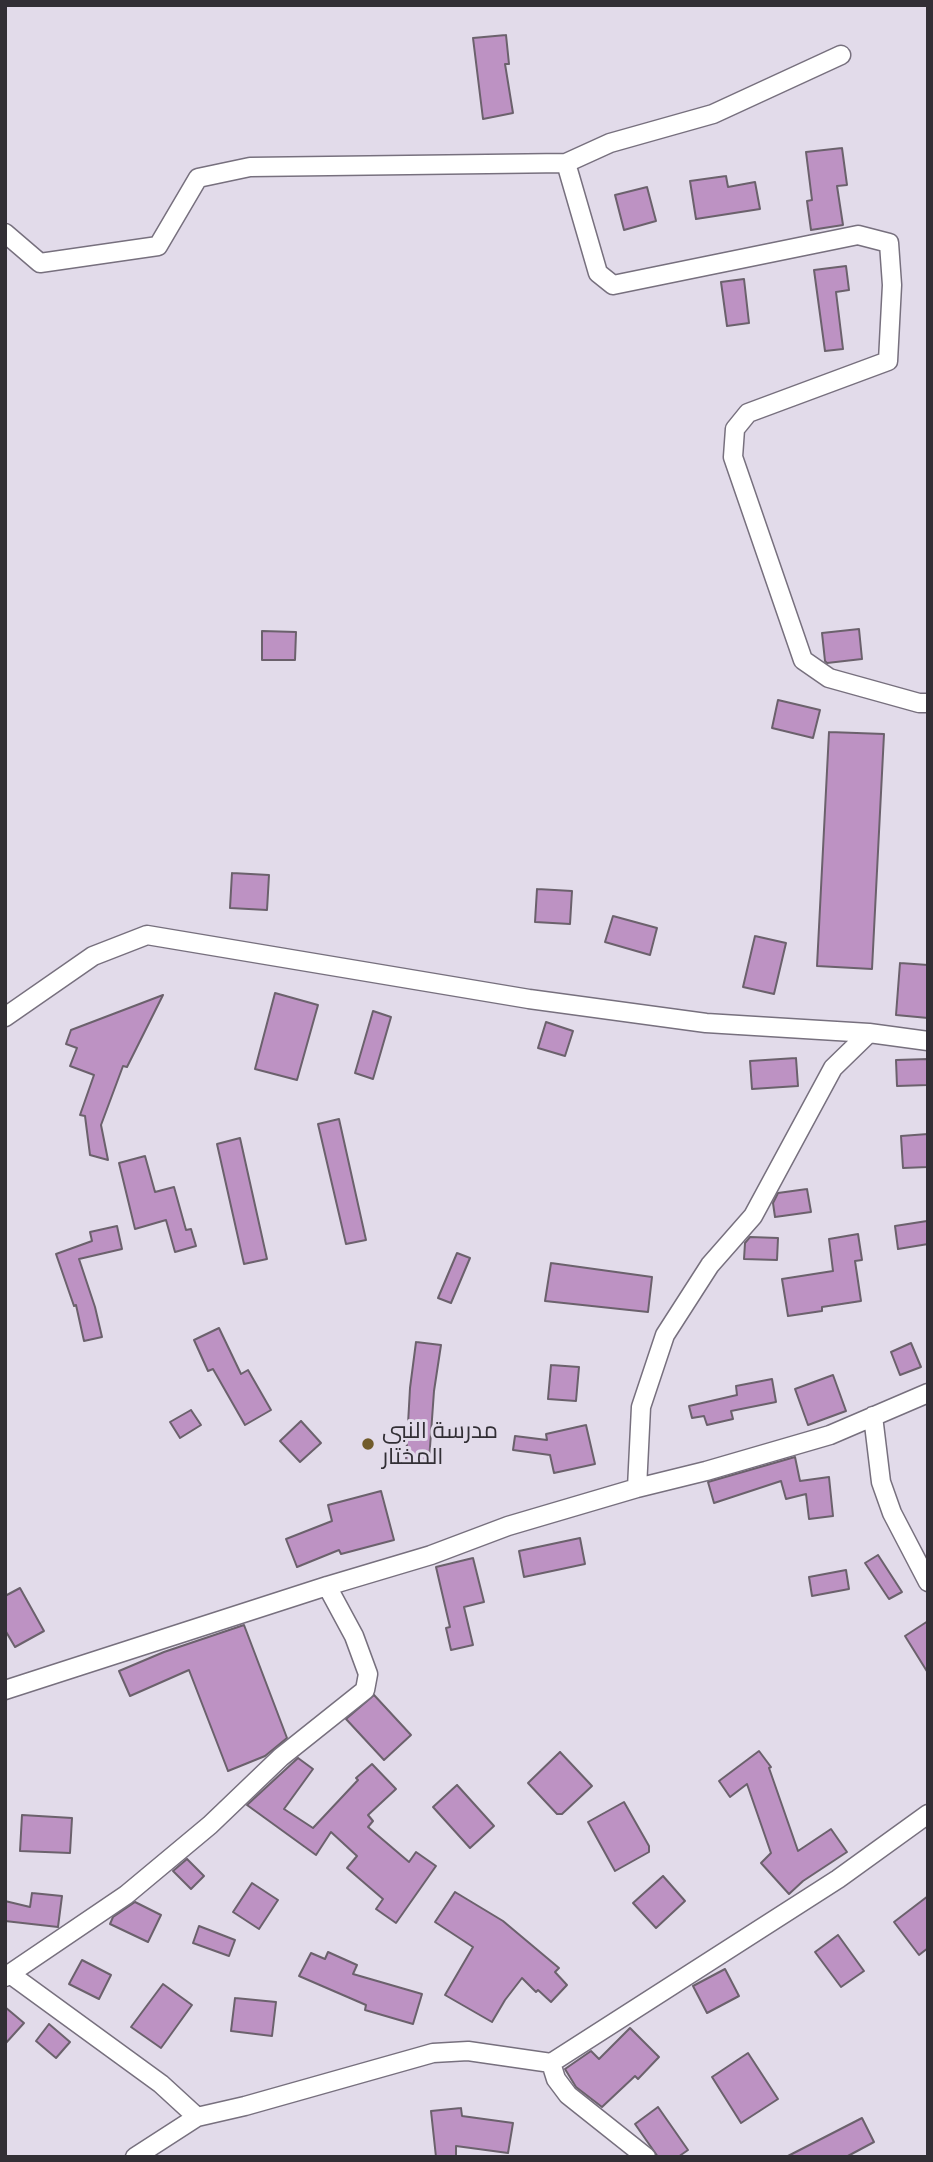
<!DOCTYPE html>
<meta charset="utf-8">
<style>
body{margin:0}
#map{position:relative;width:933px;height:2162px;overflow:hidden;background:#e2dbea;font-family:"Golos Text",sans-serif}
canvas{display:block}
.frame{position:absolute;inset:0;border:7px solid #322f35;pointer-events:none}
</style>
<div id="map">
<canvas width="933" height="2162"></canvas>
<div class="frame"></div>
</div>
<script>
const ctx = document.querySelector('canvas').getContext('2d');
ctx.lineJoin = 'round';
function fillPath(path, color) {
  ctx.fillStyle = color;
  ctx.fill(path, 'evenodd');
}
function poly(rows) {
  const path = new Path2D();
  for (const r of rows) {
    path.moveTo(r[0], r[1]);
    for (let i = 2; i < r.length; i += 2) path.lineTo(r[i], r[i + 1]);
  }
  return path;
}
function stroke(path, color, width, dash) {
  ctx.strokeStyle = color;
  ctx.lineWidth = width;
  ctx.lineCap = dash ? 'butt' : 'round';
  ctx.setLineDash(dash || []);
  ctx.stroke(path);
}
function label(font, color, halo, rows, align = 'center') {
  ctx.font = font + ' "Golos Text",Cairo,sans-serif';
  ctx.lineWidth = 6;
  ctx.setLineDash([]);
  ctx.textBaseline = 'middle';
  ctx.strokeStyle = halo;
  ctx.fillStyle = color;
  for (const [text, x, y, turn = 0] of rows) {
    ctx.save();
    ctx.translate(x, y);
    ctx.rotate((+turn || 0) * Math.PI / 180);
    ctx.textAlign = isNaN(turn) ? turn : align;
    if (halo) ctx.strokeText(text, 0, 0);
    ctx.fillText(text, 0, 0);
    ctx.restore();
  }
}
const building = poly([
 [506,35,509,64,505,64,513,113,483,119,473,38,506,35],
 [842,148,847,185,837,186,843,225,811,230,807,201,812,200,806,152,842,148],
 [726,176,728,187,755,182,760,209,696,219,690,181,726,176],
 [647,187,656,221,624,230,615,195,647,187],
 [846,266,849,290,836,292,843,349,825,351,814,270,846,266],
 [744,279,749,323,727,326,721,282,744,279],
 [859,629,862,659,827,663,825,661,822,633,859,629],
 [262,631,296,632,295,660,262,660,262,631],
 [778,700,820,710,813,738,772,728,778,700],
 [829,732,884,734,872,969,817,966,829,732],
 [232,873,269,875,267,910,230,908,232,873],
 [537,889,572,891,570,924,535,922,537,889],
 [613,916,657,928,650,955,605,942,613,916],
 [755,936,786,943,774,994,743,987,755,936],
 [900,963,928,965,928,1018,896,1015,900,963],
 [275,993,318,1005,297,1080,255,1069,275,993],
 [163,995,127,1067,123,1066,101,1125,108,1160,90,1155,85,1116,80,1115,94,1075,70,1066,77,1048,66,1044,71,1030,163,995],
 [373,1011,391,1017,373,1079,355,1073,373,1011],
 [546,1022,573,1031,565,1056,538,1048,546,1022],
 [796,1058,798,1086,752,1089,750,1061,796,1058],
 [928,1059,928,1085,897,1086,896,1060,928,1059],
 [339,1119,366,1240,346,1244,318,1124,339,1119],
 [928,1134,928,1167,903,1168,901,1136,928,1134],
 [240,1138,267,1259,244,1264,217,1144,240,1138],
 [145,1156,155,1192,174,1187,186,1230,191,1229,196,1246,175,1252,166,1220,135,1229,119,1163,145,1156],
 [807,1189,811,1212,775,1217,773,1203,778,1193,807,1189],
 [927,1221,928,1244,898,1249,895,1226,927,1221],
 [117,1226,122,1249,79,1259,95,1307,102,1337,84,1341,76,1305,74,1306,56,1254,92,1241,90,1232,117,1226],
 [858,1234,862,1260,855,1261,861,1301,822,1307,822,1311,788,1316,782,1279,833,1271,829,1239,858,1234],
 [750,1237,778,1238,777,1260,744,1259,745,1243,750,1237],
 [457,1253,470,1258,451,1303,438,1298,457,1253],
 [551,1263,652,1277,648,1312,545,1301,551,1263],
 [219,1328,241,1374,248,1370,271,1410,245,1425,213,1369,208,1371,194,1340,219,1328],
 [416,1342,441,1345,434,1391,429,1461,406,1460,410,1388,416,1342],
 [911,1343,921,1367,900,1375,891,1352,911,1343],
 [551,1365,579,1367,576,1401,548,1399,551,1365],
 [833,1375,846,1411,808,1425,795,1389,833,1375],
 [772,1379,776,1402,731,1411,733,1419,707,1425,704,1416,692,1418,689,1406,737,1395,736,1386,772,1379],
 [191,1410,201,1425,180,1438,170,1422,191,1410],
 [301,1421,321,1443,300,1462,280,1441,301,1421],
 [586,1425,595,1464,554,1473,550,1455,513,1450,515,1436,547,1440,546,1434,586,1425],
 [795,1457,800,1481,829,1477,833,1516,809,1519,806,1494,786,1499,781,1481,714,1503,708,1482,795,1457],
 [381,1491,394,1540,341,1554,339,1550,297,1567,286,1539,332,1521,328,1505,381,1491],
 [580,1538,585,1564,524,1577,519,1551,580,1538],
 [878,1555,902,1592,889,1599,865,1563,878,1555],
 [473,1558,484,1602,464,1607,473,1645,451,1650,446,1628,450,1627,436,1567,473,1558],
 [846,1570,849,1589,812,1596,809,1577,846,1570],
 [20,1588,44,1631,15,1647,5,1630,5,1596,20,1588],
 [928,1621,928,1673,905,1636,928,1621],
 [244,1625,287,1738,265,1756,228,1771,189,1670,130,1696,119,1671,164,1652,244,1625],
 [374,1695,411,1735,384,1760,346,1719,374,1695],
 [759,1751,771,1767,769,1768,798,1851,831,1829,847,1852,803,1881,789,1894,761,1863,771,1853,747,1784,730,1797,719,1781,759,1751],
 [560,1752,592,1786,562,1814,557,1814,528,1783,560,1752],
 [298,1758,313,1769,284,1809,313,1828,358,1780,356,1778,372,1764,396,1789,368,1815,373,1821,368,1827,409,1862,416,1852,436,1866,396,1923,376,1909,383,1899,347,1868,357,1856,331,1832,316,1855,247,1805,298,1758],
 [457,1785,494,1826,470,1848,433,1807,457,1785],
 [624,1802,649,1846,649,1852,615,1871,588,1822,624,1802],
 [22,1815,72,1818,70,1853,20,1851,22,1815],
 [187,1859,204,1876,191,1889,173,1871,187,1859],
 [663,1876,685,1901,656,1928,633,1903,663,1876],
 [252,1883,278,1900,259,1929,233,1912,252,1883],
 [455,1892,503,1921,559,1968,555,1972,567,1985,551,2002,538,1990,536,1992,522,1978,505,2000,492,2022,445,1995,473,1947,435,1922,455,1892],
 [32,1893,62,1896,58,1927,5,1921,5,1901,30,1907,32,1893],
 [928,1896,928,1948,919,1955,894,1922,928,1896],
 [135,1902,161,1915,148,1942,110,1924,113,1917,135,1902],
 [199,1926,235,1940,229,1956,193,1943,199,1926],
 [838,1935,864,1971,841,1987,815,1952,838,1935],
 [328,1952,357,1965,353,1974,422,1994,413,2024,365,2010,366,2005,299,1976,311,1953,325,1959,328,1952],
 [82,1960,111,1975,99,1999,69,1984,82,1960],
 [725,1969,739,1996,707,2013,693,1986,725,1969],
 [163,1984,192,2005,161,2048,131,2027,163,1984],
 [235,1998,276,2002,272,2036,231,2031,235,1998],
 [5,2007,24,2023,5,2044,5,2007],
 [49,2024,70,2042,56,2058,36,2041,49,2024],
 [630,2028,659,2057,638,2079,635,2076,602,2107,576,2087,565,2069,591,2051,599,2059,630,2028],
 [748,2053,778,2099,741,2123,712,2077,748,2053],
 [658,2107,688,2150,678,2157,658,2157,635,2124,658,2107],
 [461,2108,462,2116,513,2123,508,2153,456,2146,456,2157,436,2157,431,2111,461,2108],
 [862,2118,874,2142,846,2157,786,2157,862,2118]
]);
fillPath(building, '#bd92c3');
stroke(building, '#6b616c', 2);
const street = poly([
 [566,163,598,273,613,285,858,235,889,243,892,285,888,361,748,413,735,429,733,457,803,660,829,678,919,703,928,703],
 [5,233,40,263,158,246,198,178,250,167,566,163,610,143,713,114,841,55],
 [5,1017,93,956,147,935,529,999,706,1023,869,1033],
 [873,1416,881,1482,892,1513,928,1582],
 [637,1488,641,1407,665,1335,710,1265,753,1216,833,1068,869,1033,928,1041],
 [5,1690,327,1586,431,1555,508,1526,637,1488,706,1471,830,1435,928,1393],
 [10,1974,161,2084,197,2117],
 [5,1977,126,1895,210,1825,281,1757,365,1690,368,1674,354,1636,327,1586],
 [135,2157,197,2117,245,2106,433,2053,468,2051,551,2063],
 [646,2157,568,2095,556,2079,551,2063,838,1879,928,1814]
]);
stroke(street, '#77707e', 21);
stroke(street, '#fff', 18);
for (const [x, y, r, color] of [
 [368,1444,7,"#715b2b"]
]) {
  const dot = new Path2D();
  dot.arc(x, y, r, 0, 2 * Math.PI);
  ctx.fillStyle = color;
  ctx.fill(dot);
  stroke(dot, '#e2dbea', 2.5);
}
label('23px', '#322f35', '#e2dbea', [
 ["مدرسة النبي",382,1431],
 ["المختار",382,1457]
], 'left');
</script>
